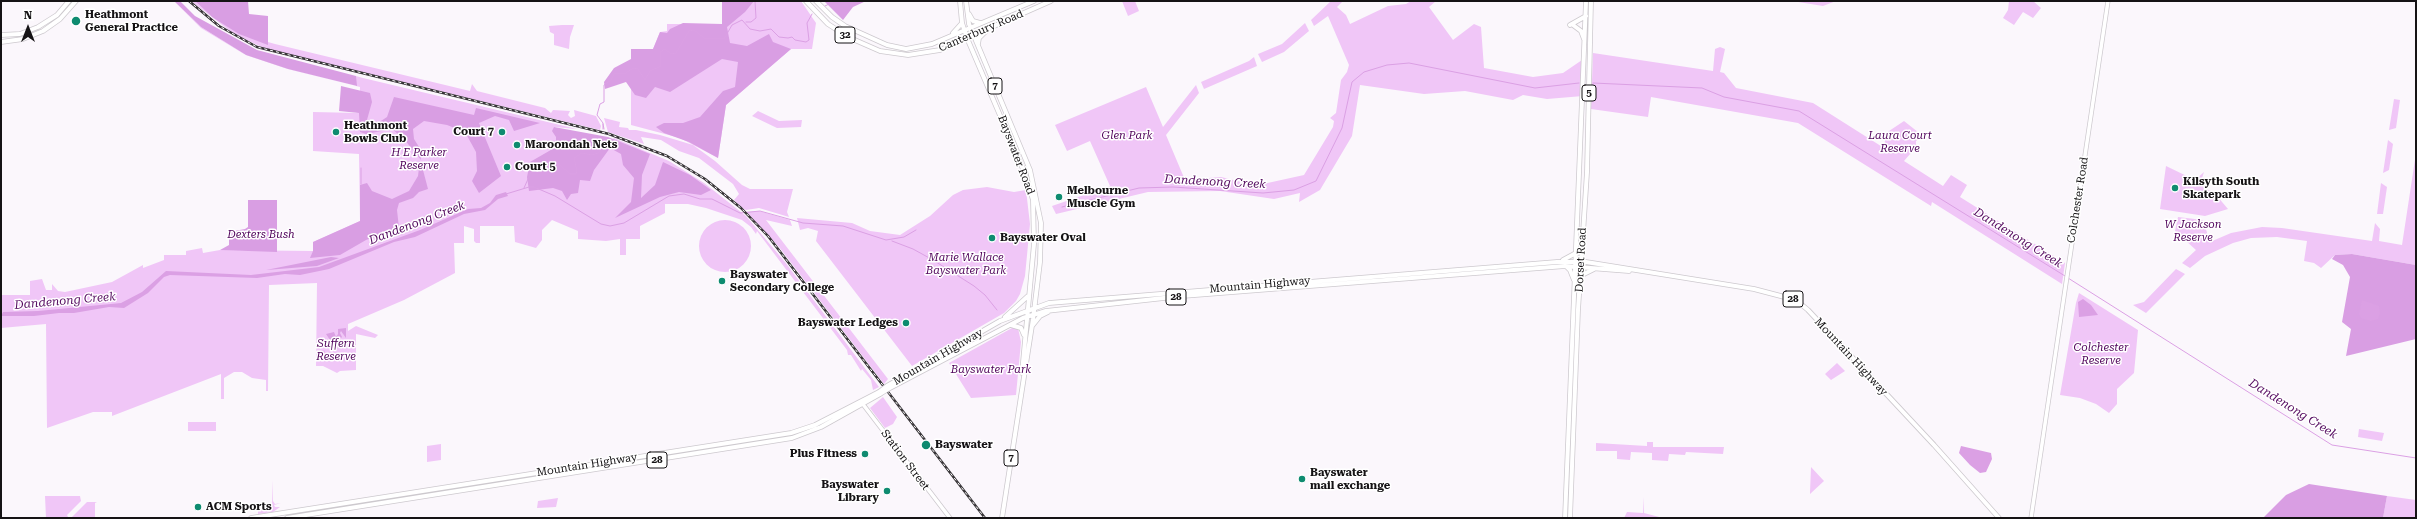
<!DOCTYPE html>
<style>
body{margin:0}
#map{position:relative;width:2417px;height:519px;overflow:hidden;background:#fbf7fc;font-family:"Roboto Serif",serif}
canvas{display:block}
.frame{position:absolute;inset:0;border:2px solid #151315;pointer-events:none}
.north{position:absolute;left:8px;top:8px;width:40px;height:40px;-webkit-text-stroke:3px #fff;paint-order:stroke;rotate:0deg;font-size:11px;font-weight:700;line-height:16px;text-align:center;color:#151315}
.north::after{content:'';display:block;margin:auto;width:14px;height:18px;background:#151315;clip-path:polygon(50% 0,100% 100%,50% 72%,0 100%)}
</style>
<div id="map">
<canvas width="2417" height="519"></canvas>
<div class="frame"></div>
<div class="north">N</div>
</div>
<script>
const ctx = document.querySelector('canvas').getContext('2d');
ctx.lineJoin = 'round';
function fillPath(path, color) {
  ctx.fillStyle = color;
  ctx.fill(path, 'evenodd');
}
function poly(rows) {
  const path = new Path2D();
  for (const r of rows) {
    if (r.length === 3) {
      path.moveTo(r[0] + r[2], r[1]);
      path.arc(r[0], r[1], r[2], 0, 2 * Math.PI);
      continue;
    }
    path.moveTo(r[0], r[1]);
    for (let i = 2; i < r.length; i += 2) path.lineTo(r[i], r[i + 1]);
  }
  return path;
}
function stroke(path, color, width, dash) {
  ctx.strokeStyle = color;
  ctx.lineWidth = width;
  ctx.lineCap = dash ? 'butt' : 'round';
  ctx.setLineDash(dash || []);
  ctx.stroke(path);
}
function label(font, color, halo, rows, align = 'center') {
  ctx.font = font + ' "Roboto Serif",serif';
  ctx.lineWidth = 3;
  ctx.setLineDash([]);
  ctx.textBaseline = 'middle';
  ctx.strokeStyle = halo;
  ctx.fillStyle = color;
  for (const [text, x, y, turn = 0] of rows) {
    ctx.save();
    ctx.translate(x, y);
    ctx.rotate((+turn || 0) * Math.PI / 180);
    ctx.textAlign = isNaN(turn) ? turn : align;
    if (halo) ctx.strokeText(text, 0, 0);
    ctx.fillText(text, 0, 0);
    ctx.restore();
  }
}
fillPath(poly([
 [174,1,201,27,246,55,288,69,356,86,356,76,363,78,577,129,554,127,573,178,614,138,669,161,704,183,746,216,785,262,879,387,873,390,871,380,862,369,861,371,851,355,848,355,847,350,757,231,756,234,751,227,742,220,706,208,688,204,665,204,665,213,640,226,640,239,626,239,626,255,620,255,620,239,606,241,578,239,578,231,552,220,542,230,542,240,536,248,515,242,514,226,480,226,480,243,476,243,474,241,474,229,464,226,464,243,454,243,455,273,404,300,348,324,348,331,356,326,378,335,375,338,356,334,356,370,340,371,337,373,323,366,316,366,317,283,269,285,268,391,266,391,266,380,252,378,242,372,234,372,224,378,224,399,221,399,221,374,112,416,112,412,93,412,47,428,46,324,1,328,1,295,30,295,30,281,42,279,46,290,52,290,52,284,58,291,65,292,112,282,143,265,143,268,164,260,164,255,186,255,186,251,202,248,203,253,220,250,313,251,313,242,360,221,359,154,313,151,313,112,359,113,360,87,289,69,244,54,201,28],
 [191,1,195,1,212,17,268,44,268,42,275,44,470,91,472,84,477,91,545,108,551,113,553,110,570,111,568,115,571,118,575,116,574,110,596,116,601,126,600,130,266,49,234,34],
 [722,1,801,1,816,23,812,49,791,49,726,105,718,158,680,138,631,125,631,49,653,49,660,32,667,31,667,24,722,24],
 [1122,1,1135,1,1139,11,1128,16],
 [1331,1,1343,1,1337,7,1346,15,1350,24,1388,6,1406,4,1411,1,1436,1,1429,7,1453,40,1474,24,1481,27,1484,68,1533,77,1563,73,1582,60,1583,96,1547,99,1523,95,1513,100,1465,91,1424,94,1360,85,1352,136,1320,190,1299,202,1300,193,1274,199,1220,191,1148,192,1056,214,1052,206,1110,186,1090,141,1067,151,1055,125,1146,87,1163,127,1196,85,1199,93,1166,135,1185,180,1221,177,1250,184,1263,184,1304,175,1333,127,1334,121,1330,118,1336,113,1341,80,1347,72,1349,65,1328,16,1314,26,1311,20],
 [1792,1,1836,1,1823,6],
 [2009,1,2033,1,2041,8,2033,18,2023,12,2014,25,2003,18,2008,10],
 [1305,23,1309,31,1284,52,1262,62,1258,54,1282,44],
 [562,25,574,25,570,37,569,49,554,45,554,34,550,32,549,26],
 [1720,47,1725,49,1720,72,1724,73,1736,88,1813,103,1884,148,1886,133,1904,121,1923,136,1916,141,1916,147,1904,161,1943,186,1951,175,1967,185,1960,197,2065,263,2062,284,1932,202,1931,206,1798,123,1651,97,1648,117,1591,109,1593,53,1713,71,1715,49],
 [1254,57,1257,66,1204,89,1201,82,1249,61],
 [2394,99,2400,100,2396,128,2389,130],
 [758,111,779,121,802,120,801,127,777,128,752,116],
 [604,118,620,122,619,127,628,128,629,130,636,130,660,135,693,145,715,161,742,185,750,189,793,189,787,212,789,217,759,208,746,210,742,208,734,200,739,194,733,184,699,158,679,151,661,140,641,137,644,144,608,132],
 [2388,140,2393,144,2389,170,2383,173],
 [2416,153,2416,265,2352,254,2335,255,2321,268,2314,263,2304,261,2307,241,2277,237,2251,238,2233,243,2205,256,2190,268,2182,263,2196,250,2175,231,2178,217,2203,220,2210,242,2231,233,2262,227,2282,228,2372,241,2375,223,2380,229,2379,241,2402,245],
 [2166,166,2195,180,2204,172,2200,184,2217,196,2228,209,2205,216,2160,209],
 [2381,183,2387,187,2383,214,2377,214],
 [987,187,1014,192,1026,190,1030,224,1025,276,1020,294,1016,301,1004,313,912,366,816,241,818,231,808,228,800,230,797,218,852,223,870,231,900,235,930,216,953,195,963,190],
 [759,211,790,220,792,226,766,220,888,379,884,384,779,247,746,212],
 [725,246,26],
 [2176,269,2185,274,2146,313,2133,305,2144,302],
 [2079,293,2138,330,2134,373,2117,389,2117,404,2109,413,2096,404,2080,398,2060,395,2076,303],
 [1012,328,1018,328,1021,342,1016,395,971,398,949,363],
 [1837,363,1845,371,1831,380,1825,374],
 [883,397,897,417,893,424,885,428,870,408],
 [188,422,216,422,216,431,188,431],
 [2359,429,2384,433,2382,441,2358,437],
 [1647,442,1653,442,1653,447,1724,447,1723,454,1686,452,1685,455,1669,454,1668,461,1652,460,1652,453,1631,452,1630,460,1617,459,1617,451,1596,451,1596,443,1647,446],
 [441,444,441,460,427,462,427,446],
 [1811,467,1824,481,1810,494,1810,492],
 [273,480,273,501,275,504,281,503,274,505,275,507,280,507,273,512,258,514,258,510,268,508,272,504],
 [45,496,80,496,81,501,67,515,68,517,46,518],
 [2387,496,2416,500,2416,518,2383,518],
 [1644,497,1644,513,1663,518,1624,518,1627,512,1643,513],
 [558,498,556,507,537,508,538,501],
 [87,502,97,502,95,503,95,518,71,518]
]), '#f0c6f7');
fillPath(poly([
 [174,1,180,1,195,16,257,50,356,76,357,86,288,69,246,55,201,27],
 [195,1,248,1,249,14,268,16,268,45,239,34,212,17],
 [722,1,754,1,745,12,727,27,730,43,747,46,769,34,773,42,791,49,726,105,718,158,689,142,664,133,656,127,664,123,683,123,700,117,723,91,735,87,738,62,722,59,670,92,655,87,646,98,635,95,626,82,605,89,604,82,614,68,631,59,631,49,653,49,660,32,667,33,670,29,683,23,722,24],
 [824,1,866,1,853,7,843,20],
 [341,86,370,93,372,102,365,127,375,125,387,117,394,97,474,115,476,108,540,123,514,131,509,120,495,116,479,123,501,176,479,193,472,181,477,171,476,152,465,132,447,125,424,121,413,129,414,139,419,147,421,160,404,139,392,129,366,134,360,132,359,113,339,111],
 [554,127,608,137,650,154,642,175,641,198,655,185,663,162,690,175,711,190,701,195,679,192,660,197,615,218,631,202,634,178,623,165,621,154,610,148,594,170,590,181,580,180,578,193,571,194,567,200,562,191,553,188,529,191,527,177,530,162,556,147,556,137,552,131],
 [419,168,423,170,428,189,419,192,413,198,399,203,397,210,399,228,366,240,340,255,310,258,313,251,313,242,360,221,360,185,367,183,372,191,392,199,409,191,418,176],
 [248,200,277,200,277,252,220,250,229,245,229,232,245,229,248,227],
 [2352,254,2416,265,2416,339,2346,356,2351,329,2342,322,2350,277,2343,265,2332,259,2335,255],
 [331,257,339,258,317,266,266,270],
 [2309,484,2387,496,2383,518,2263,518,2286,495]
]), '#d99ee3');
fillPath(poly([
 [506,192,508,196,498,199,485,210,464,214,415,237,394,242,329,269,300,275,285,274,257,278,170,275,164,277,148,293,124,308,109,307,74,313,59,313,34,316,1,316,3,312,38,311,121,303,142,292,166,271,251,275,319,267,420,230,468,209,481,208,490,203,496,195],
 [2083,299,2091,305,2098,315,2079,317,2078,302],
 [2362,300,2379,306,2380,313,2378,319,2371,321,2361,318,2359,314],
 [346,328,346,338,341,331,340,333,342,337,338,341,330,340,326,334,334,332,336,337,338,334,338,329],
 [1961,446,1991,453,1992,459,1986,472,1980,473,1970,465,1959,453]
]), '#dba0e4');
stroke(poly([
 [825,6,835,1],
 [746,22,751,22,756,18,755,1],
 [1593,83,1702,88,1724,97,1799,111,2065,276],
 [603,124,604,129],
 [603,129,603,123,597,115,600,104,604,102,604,85,611,80,614,74,626,73,633,68,638,69,645,80,650,71,661,66,660,52,665,49,671,54,676,53,689,31,694,30,704,38,724,39,732,25,742,20,750,29,760,31,771,29,779,37,788,38,792,37,795,40,806,42,809,40,807,23,812,14],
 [361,184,361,168],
 [524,188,532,170,548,163,560,165,570,174,576,174,577,171,574,158,582,153,592,155,598,153,602,147,604,138],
 [506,194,529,187,534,187,555,196,601,224,610,226,624,223,669,196,684,194,700,199,712,199,740,213,760,211,803,223,843,226,886,240,904,237,916,230],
 [1062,207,1139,188,1173,187,1263,193,1294,190,1316,181,1342,128,1352,82,1364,72,1387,65,1409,63,1535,88,1579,83],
 [892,241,913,249,933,260,974,286,985,295,997,310],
 [2068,278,2332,445,2416,458],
 [324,355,324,351]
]), '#dba0e4', 1);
const secondary = poly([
 [862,403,950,518],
 [2031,518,2108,1]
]);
const primary = poly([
 [806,1,828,24,848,37,880,51,908,55,940,50,1051,1],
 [816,1,832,17,845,26,887,45,906,49,932,44,1034,1],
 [960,1,962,23,967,38,1025,174,1033,200,1034,244,1022,373],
 [966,1,969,24,1030,170,1041,223,1040,262,1033,319,1002,518],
 [969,14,973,21,980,23],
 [1570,25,1586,16],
 [1573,25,1581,31,1584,39],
 [953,33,962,23],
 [1,35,20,34,38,27,57,15,69,1],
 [1,42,23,39,43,31,60,19,76,1],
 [978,44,979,38,987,30],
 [1563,260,1576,253],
 [1567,267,1570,270,1574,280],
 [1580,276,1594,269],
 [1005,317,1028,296],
 [1011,325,1021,328,1024,335],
 [1032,326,1040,316,1048,312],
 [887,386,1000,321,1049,303,1557,262,1586,262,1754,289,1796,300,1808,310,1934,445,1999,518],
 [888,389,1023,318,1046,311,1182,296,1565,266,1629,271],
 [251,518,791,433,815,425,879,392],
 [287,518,792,438,821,427,880,394],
 [1565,518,1586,1],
 [1570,518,1578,310,1587,172,1591,1]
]);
stroke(secondary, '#cdc9ce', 5);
stroke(primary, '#cdc9ce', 5.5);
stroke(secondary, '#fff', 3.5);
stroke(primary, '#fff', 4);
const rail = poly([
 [189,1,219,26,257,47,609,134,667,156,705,179,741,208,768,236,985,518]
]);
stroke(rail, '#373437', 2.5);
stroke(rail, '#fff', 1, [3]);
const primaryBridge = poly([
 [879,392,887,386],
 [880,394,888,389]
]);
stroke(primaryBridge, '#cdc9ce', 5.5, []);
stroke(primaryBridge, '#fff', 4);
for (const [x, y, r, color] of [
 [76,21,5,"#0e8b70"],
 [336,132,4,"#0e8b70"],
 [502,132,4,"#0e8b70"],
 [517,145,4,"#0e8b70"],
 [507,167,4,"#0e8b70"],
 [2175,188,4,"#0e8b70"],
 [1059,197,4,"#0e8b70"],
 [992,238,4,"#0e8b70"],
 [722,281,4,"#0e8b70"],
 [906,323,4,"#0e8b70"],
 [926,445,5,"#0e8b70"],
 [865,454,4,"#0e8b70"],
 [1302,479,4,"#0e8b70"],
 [887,491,4,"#0e8b70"],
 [198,507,4,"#0e8b70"]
]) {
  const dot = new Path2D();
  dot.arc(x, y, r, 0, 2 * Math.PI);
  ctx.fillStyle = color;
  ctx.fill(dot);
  stroke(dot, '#fff', 1.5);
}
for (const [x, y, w] of [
 [845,35,20],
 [995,86,14],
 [1589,93,14],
 [1176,297,20],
 [1793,299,20],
 [1011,458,14],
 [657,460,20]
]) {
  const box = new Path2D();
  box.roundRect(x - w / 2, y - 8, w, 16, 3);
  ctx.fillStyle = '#fff';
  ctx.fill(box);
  stroke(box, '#151315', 1);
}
label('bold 10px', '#151315', null, [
 ["32",845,35],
 ["7",995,86],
 ["5",1589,93],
 ["28",1176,297],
 ["28",1793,299],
 ["7",1011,458],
 ["28",657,460]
]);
label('bold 11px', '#151315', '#fff', [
 ["Heathmont",85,15],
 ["General Practice",85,28],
 ["Heathmont",344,126],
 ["Bowls Club",344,139],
 ["Court 7",494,132,"right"],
 ["Maroondah Nets",525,145],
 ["Court 5",515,167],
 ["Kilsyth South",2183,182],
 ["Skatepark",2183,195],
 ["Melbourne",1067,191],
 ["Muscle Gym",1067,204],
 ["Bayswater Oval",1000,238],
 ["Bayswater",730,275],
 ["Secondary College",730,288],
 ["Bayswater Ledges",898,323,"right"],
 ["Bayswater",935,445],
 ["Plus Fitness",857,454,"right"],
 ["Bayswater",1310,473],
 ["mail exchange",1310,486],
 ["Bayswater",879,485,"right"],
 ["Library",879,498,"right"],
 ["ACM Sports",206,507]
], 'left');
label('11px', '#151315', '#fff', [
 ["Canterbury Road",981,31,-23],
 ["Bayswater Road",1016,155,69],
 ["Colchester Road",2078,200,-81],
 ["Dorset Road",1581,260,-87],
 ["Mountain Highway",1260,285,-5],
 ["Mountain Highway",938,357,-30],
 ["Mountain Highway",1851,357,47],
 ["Station Street",905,460,53],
 ["Mountain Highway",587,465,-9]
]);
label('italic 11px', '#50035b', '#fff', [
 ["Glen Park",1127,136],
 ["Laura Court",1900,136],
 ["Reserve",1900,149],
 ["H E Parker",419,153],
 ["Reserve",419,166],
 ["W Jackson",2193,225],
 ["Reserve",2193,238],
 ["Dexters Bush",261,235],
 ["Marie Wallace",966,258],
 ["Bayswater Park",966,271],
 ["Suffern",336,344],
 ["Reserve",336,357],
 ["Colchester",2101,348],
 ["Reserve",2101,361],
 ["Bayswater Park",991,370]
]);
label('italic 12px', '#54095f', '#fff', [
 ["Dandenong Creek",1215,182,3],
 ["Dandenong Creek",417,223,-21],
 ["Dandenong Creek",2018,238,32],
 ["Dandenong Creek",65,301,-5],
 ["Dandenong Creek",2293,409,32]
]);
</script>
